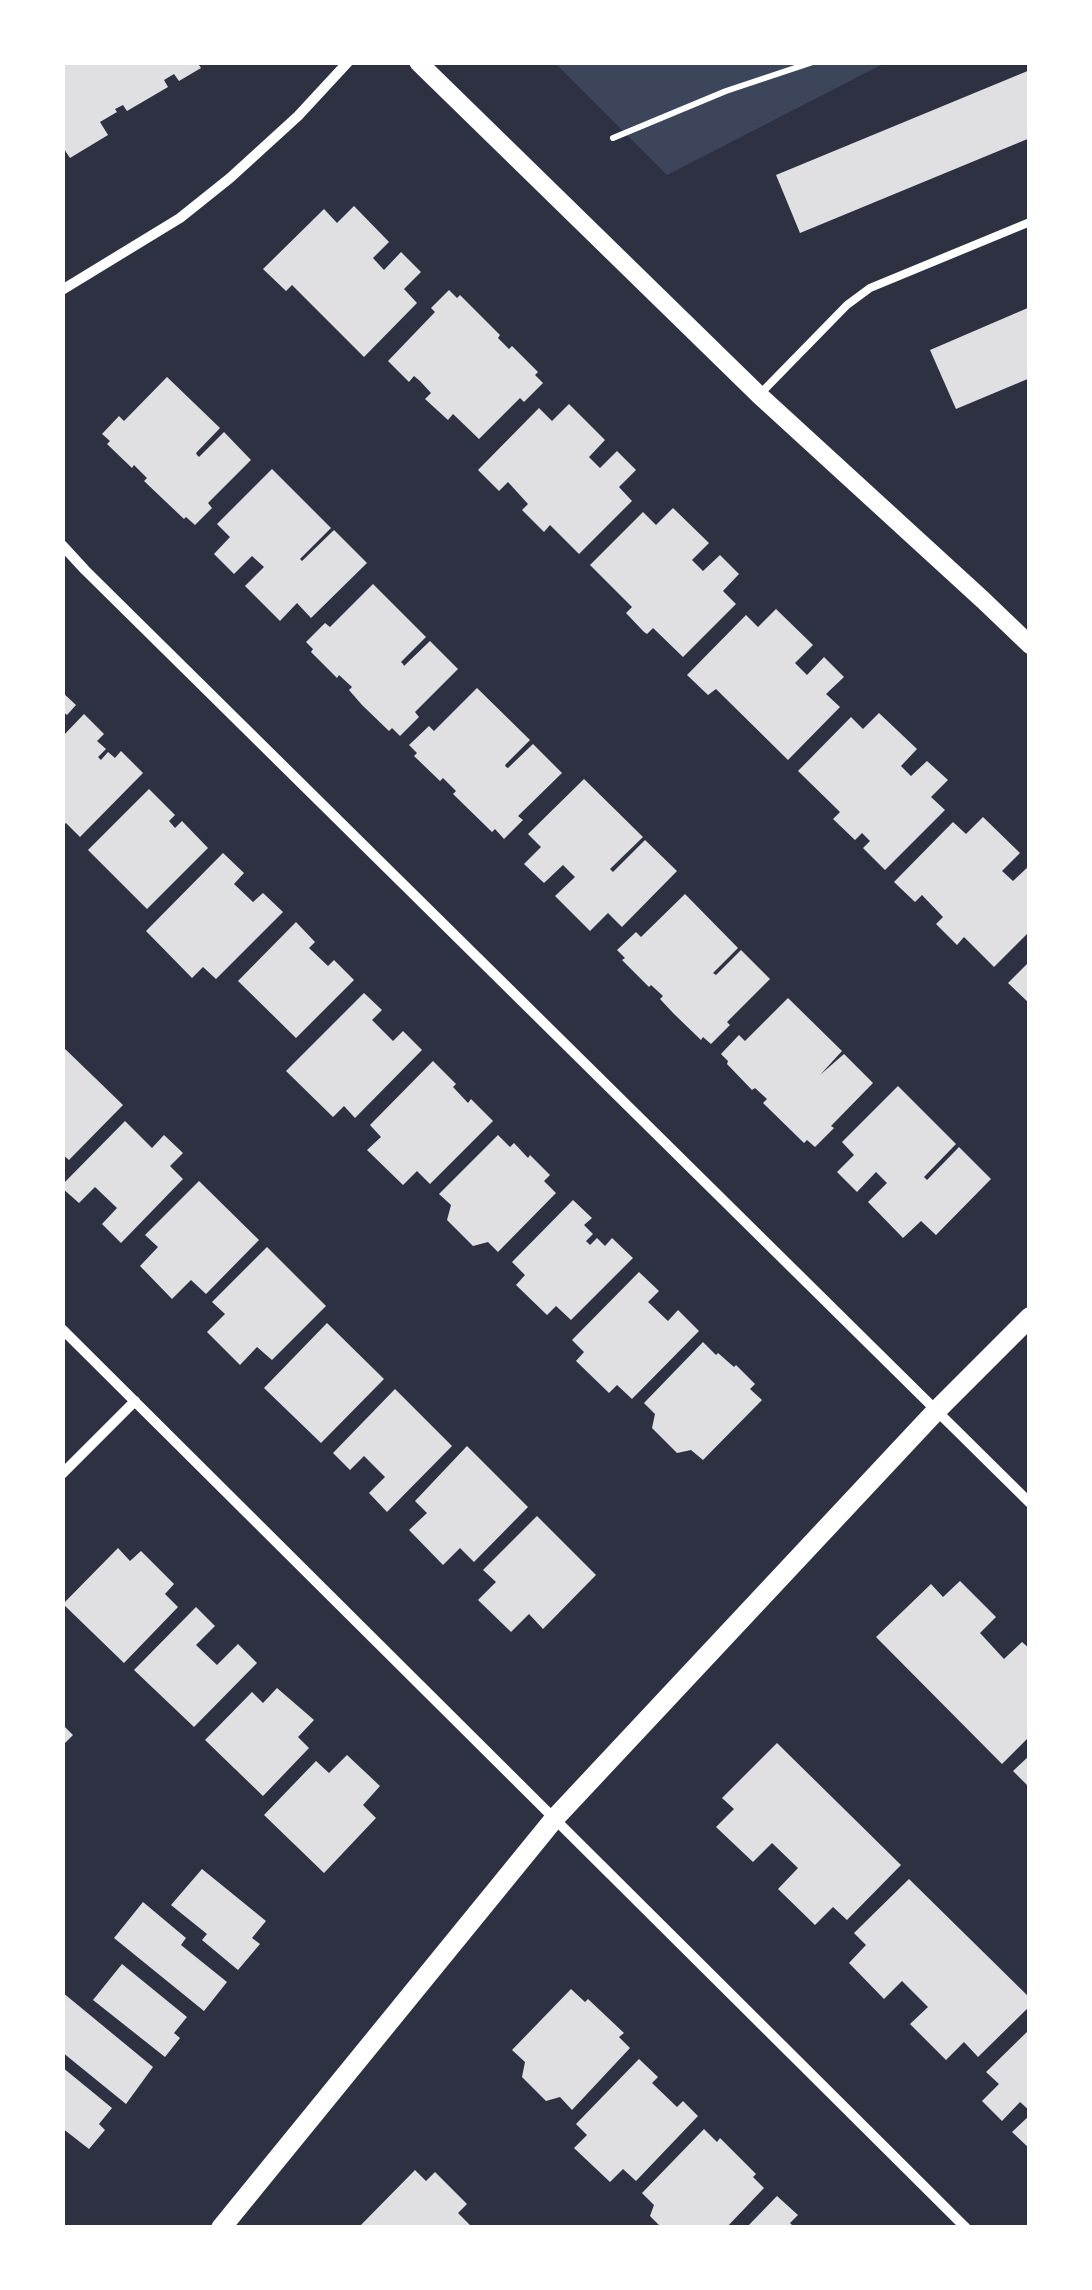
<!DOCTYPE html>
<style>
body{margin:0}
#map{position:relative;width:1092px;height:2290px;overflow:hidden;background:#2d3142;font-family:"DejaVu Sans",sans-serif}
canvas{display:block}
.frame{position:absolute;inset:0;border:65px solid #fff;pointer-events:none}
</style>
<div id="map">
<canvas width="1092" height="2290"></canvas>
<div class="frame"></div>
</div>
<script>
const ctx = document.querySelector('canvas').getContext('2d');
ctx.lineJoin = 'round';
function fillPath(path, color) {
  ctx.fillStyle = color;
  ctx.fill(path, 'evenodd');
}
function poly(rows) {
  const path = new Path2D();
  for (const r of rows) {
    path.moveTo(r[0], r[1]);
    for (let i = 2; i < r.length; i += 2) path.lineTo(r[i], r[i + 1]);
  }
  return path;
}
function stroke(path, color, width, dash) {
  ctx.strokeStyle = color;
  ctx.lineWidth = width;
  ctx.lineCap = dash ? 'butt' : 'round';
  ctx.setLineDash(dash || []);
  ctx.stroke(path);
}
fillPath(poly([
 [555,63,885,63,667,175]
]), '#3c4559');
fillPath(poly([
 [62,62,197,62,201,68,179,81,174,74,164,80,168,87,127,111,123,105,115,109,117,112,100,122,108,135,70,158,62,146],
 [1030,70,1030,138,800,233,776,175],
 [354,206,389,242,373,258,384,270,401,252,421,272,404,289,417,303,364,357,292,285,286,291,263,269,324,209,337,223],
 [449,290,457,298,460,295,500,335,498,338,509,349,512,346,538,372,535,375,543,383,524,402,520,398,479,439,453,414,448,420,425,399,431,393,420,381,414,376,409,382,388,361,435,312,431,308],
 [1030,307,1030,378,956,409,930,350],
 [167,377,220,428,196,453,197,455,199,457,224,432,251,460,208,503,212,508,195,525,186,517,184,519,144,481,147,478,134,465,132,468,107,444,110,441,102,434,119,416,124,421],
 [569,404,605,440,589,457,600,468,617,451,636,470,619,487,632,501,579,554,550,525,544,532,522,510,528,504,508,482,499,491,478,470,539,408,552,421],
 [272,469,331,528,300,559,302,561,334,530,367,563,311,618,297,603,280,621,245,586,264,567,252,556,234,574,214,554,230,537,217,524],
 [673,508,709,543,692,560,703,571,720,555,739,574,723,591,736,604,683,657,653,628,647,634,644,632,626,613,632,607,590,565,643,512,656,525],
 [373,584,426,637,401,662,403,664,404,666,430,641,458,669,415,712,419,717,400,736,392,728,389,731,362,705,349,690,352,687,339,675,337,678,311,652,313,649,306,642,325,623,330,627],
 [776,609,813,645,795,663,807,675,824,657,844,677,826,694,840,707,788,760,716,689,708,695,687,675,746,615,758,627],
 [477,688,530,740,505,765,506,767,508,768,533,744,562,773,518,816,523,820,504,839,495,829,492,832,453,794,456,791,443,778,440,781,414,756,417,753,409,745,429,726,434,731],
 [62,692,76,705,67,715,62,711],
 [879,713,917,749,901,766,911,776,927,761,948,780,931,797,945,810,885,870,863,848,870,841,862,833,855,840,833,819,840,812,798,771,851,717,863,729],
 [84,714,104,734,97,741,106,749,98,757,101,760,108,752,115,758,121,751,143,773,80,837,66,823,62,827,62,737],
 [584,779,643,837,610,869,613,872,645,840,677,871,622,927,608,913,590,931,555,896,575,877,563,865,544,883,524,864,541,847,528,834],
 [149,789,175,815,169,821,175,828,182,821,208,848,147,909,88,850],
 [983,817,1020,853,1002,871,1013,881,1030,865,1030,931,994,967,964,937,957,945,936,924,943,917,922,895,915,902,894,882,953,822,966,834],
 [223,853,244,873,234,884,253,902,263,893,283,912,216,979,203,967,192,978,146,931],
 [685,894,738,948,713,973,716,975,741,950,770,979,727,1022,730,1025,711,1044,703,1037,701,1040,674,1014,660,999,663,996,651,985,649,987,622,960,625,958,617,950,636,932,641,937],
 [296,922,315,942,309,948,328,966,334,960,354,980,296,1038,238,981],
 [1030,961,1030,1004,1008,983],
 [364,993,382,1010,372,1020,393,1041,403,1031,422,1050,355,1118,344,1106,333,1117,286,1071],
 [788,998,842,1051,820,1075,844,1054,873,1083,831,1126,834,1128,815,1147,807,1140,804,1143,763,1103,767,1099,755,1088,752,1090,727,1064,728,1061,721,1054,739,1035,745,1041],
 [62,1046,123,1105,69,1160,62,1154],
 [433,1061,456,1084,453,1087,468,1103,471,1099,493,1121,430,1184,417,1171,403,1185,367,1150,381,1137,370,1125],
 [898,1086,956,1144,924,1177,927,1180,959,1147,991,1179,936,1235,921,1221,903,1238,868,1202,887,1183,876,1172,857,1192,837,1172,854,1155,842,1142],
 [125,1121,152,1148,164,1135,183,1153,170,1166,183,1179,121,1243,102,1224,117,1208,95,1187,79,1203,62,1188,62,1185],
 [498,1135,510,1147,514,1143,528,1158,530,1155,550,1175,544,1181,556,1193,498,1252,488,1242,473,1246,447,1220,451,1205,439,1194],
 [199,1181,259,1240,206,1294,191,1280,172,1299,140,1266,158,1247,145,1235],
 [573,1200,592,1218,584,1225,593,1234,586,1241,590,1245,597,1238,605,1246,612,1238,633,1258,571,1320,556,1306,547,1315,516,1285,525,1275,512,1262],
 [267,1247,326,1306,272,1360,257,1347,240,1365,207,1332,225,1314,212,1302],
 [639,1272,659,1291,648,1302,668,1321,678,1310,699,1331,632,1399,617,1385,609,1393,576,1361,584,1352,572,1340],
 [327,1323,384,1379,321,1443,264,1388],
 [703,1342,716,1355,718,1353,734,1367,736,1365,755,1384,750,1389,762,1400,703,1460,691,1450,677,1453,652,1428,655,1414,644,1403],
 [395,1389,452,1446,387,1512,369,1493,385,1477,364,1456,350,1470,333,1453],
 [467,1446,528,1507,474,1562,460,1548,443,1565,409,1530,427,1513,415,1501],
 [537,1516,596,1575,543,1629,529,1614,511,1632,478,1600,496,1582,483,1570],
 [118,1548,130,1561,141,1551,174,1584,165,1594,178,1607,124,1663,63,1604],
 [960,1581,996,1617,980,1633,1004,1659,1022,1642,1030,1649,1030,1736,1002,1764,876,1637,931,1584,943,1597],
 [196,1607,215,1626,196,1645,217,1665,238,1644,257,1663,194,1727,134,1670],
 [277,1688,314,1720,298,1737,309,1748,263,1796,205,1740,252,1692,263,1703],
 [62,1724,73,1735,62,1746],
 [777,1743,901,1865,847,1920,833,1907,815,1925,778,1889,798,1868,772,1843,753,1862,716,1827,734,1809,722,1798],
 [347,1755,380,1786,363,1805,376,1818,324,1873,264,1815,316,1761,329,1773],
 [1030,1755,1030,1788,1013,1771],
 [202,1869,266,1921,252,1938,260,1944,238,1970,202,1940,207,1934,171,1905],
 [909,1879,1030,1998,1030,2006,978,2057,964,2042,946,2060,910,2024,928,2007,902,1981,884,1999,849,1963,866,1945,854,1933],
 [143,1902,186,1938,181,1945,227,1982,204,2011,114,1938],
 [122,1964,187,2017,174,2033,180,2038,165,2057,93,2000],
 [571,1989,585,2002,588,1999,624,2033,619,2037,630,2048,572,2110,560,2097,546,2101,522,2077,525,2062,512,2050],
 [62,1992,153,2067,126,2104,62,2052],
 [1030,2029,1030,2111,1020,2102,1002,2121,982,2101,999,2084,986,2072],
 [639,2059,658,2077,652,2083,677,2107,683,2101,698,2116,636,2181,623,2169,610,2182,574,2148,587,2135,576,2124],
 [62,2067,112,2108,99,2124,105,2130,89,2149,62,2128],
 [1030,2115,1030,2149,1012,2132],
 [704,2129,717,2142,720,2138,756,2174,753,2177,764,2188,726,2228,662,2228,650,2216,654,2205,642,2193],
 [415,2170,426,2181,435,2172,467,2204,458,2213,473,2228,358,2228],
 [777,2196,798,2215,790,2223,795,2228,746,2228]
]), '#e0e0e3');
stroke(poly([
 [613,138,726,91,813,62]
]), '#fff', 6);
stroke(poly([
 [759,395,847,305,870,288,1030,222]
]), '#fff', 8);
stroke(poly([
 [62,290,180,218,230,178,298,116,348,62],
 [62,545,85,570,1030,1503],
 [62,1329,966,2228],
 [62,1474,135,1401]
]), '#fff', 10);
stroke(poly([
 [418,62,759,395,983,600,1030,645]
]), '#fff', 18);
stroke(poly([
 [221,2228,555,1818,936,1411,1030,1317]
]), '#fff', 20);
</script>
